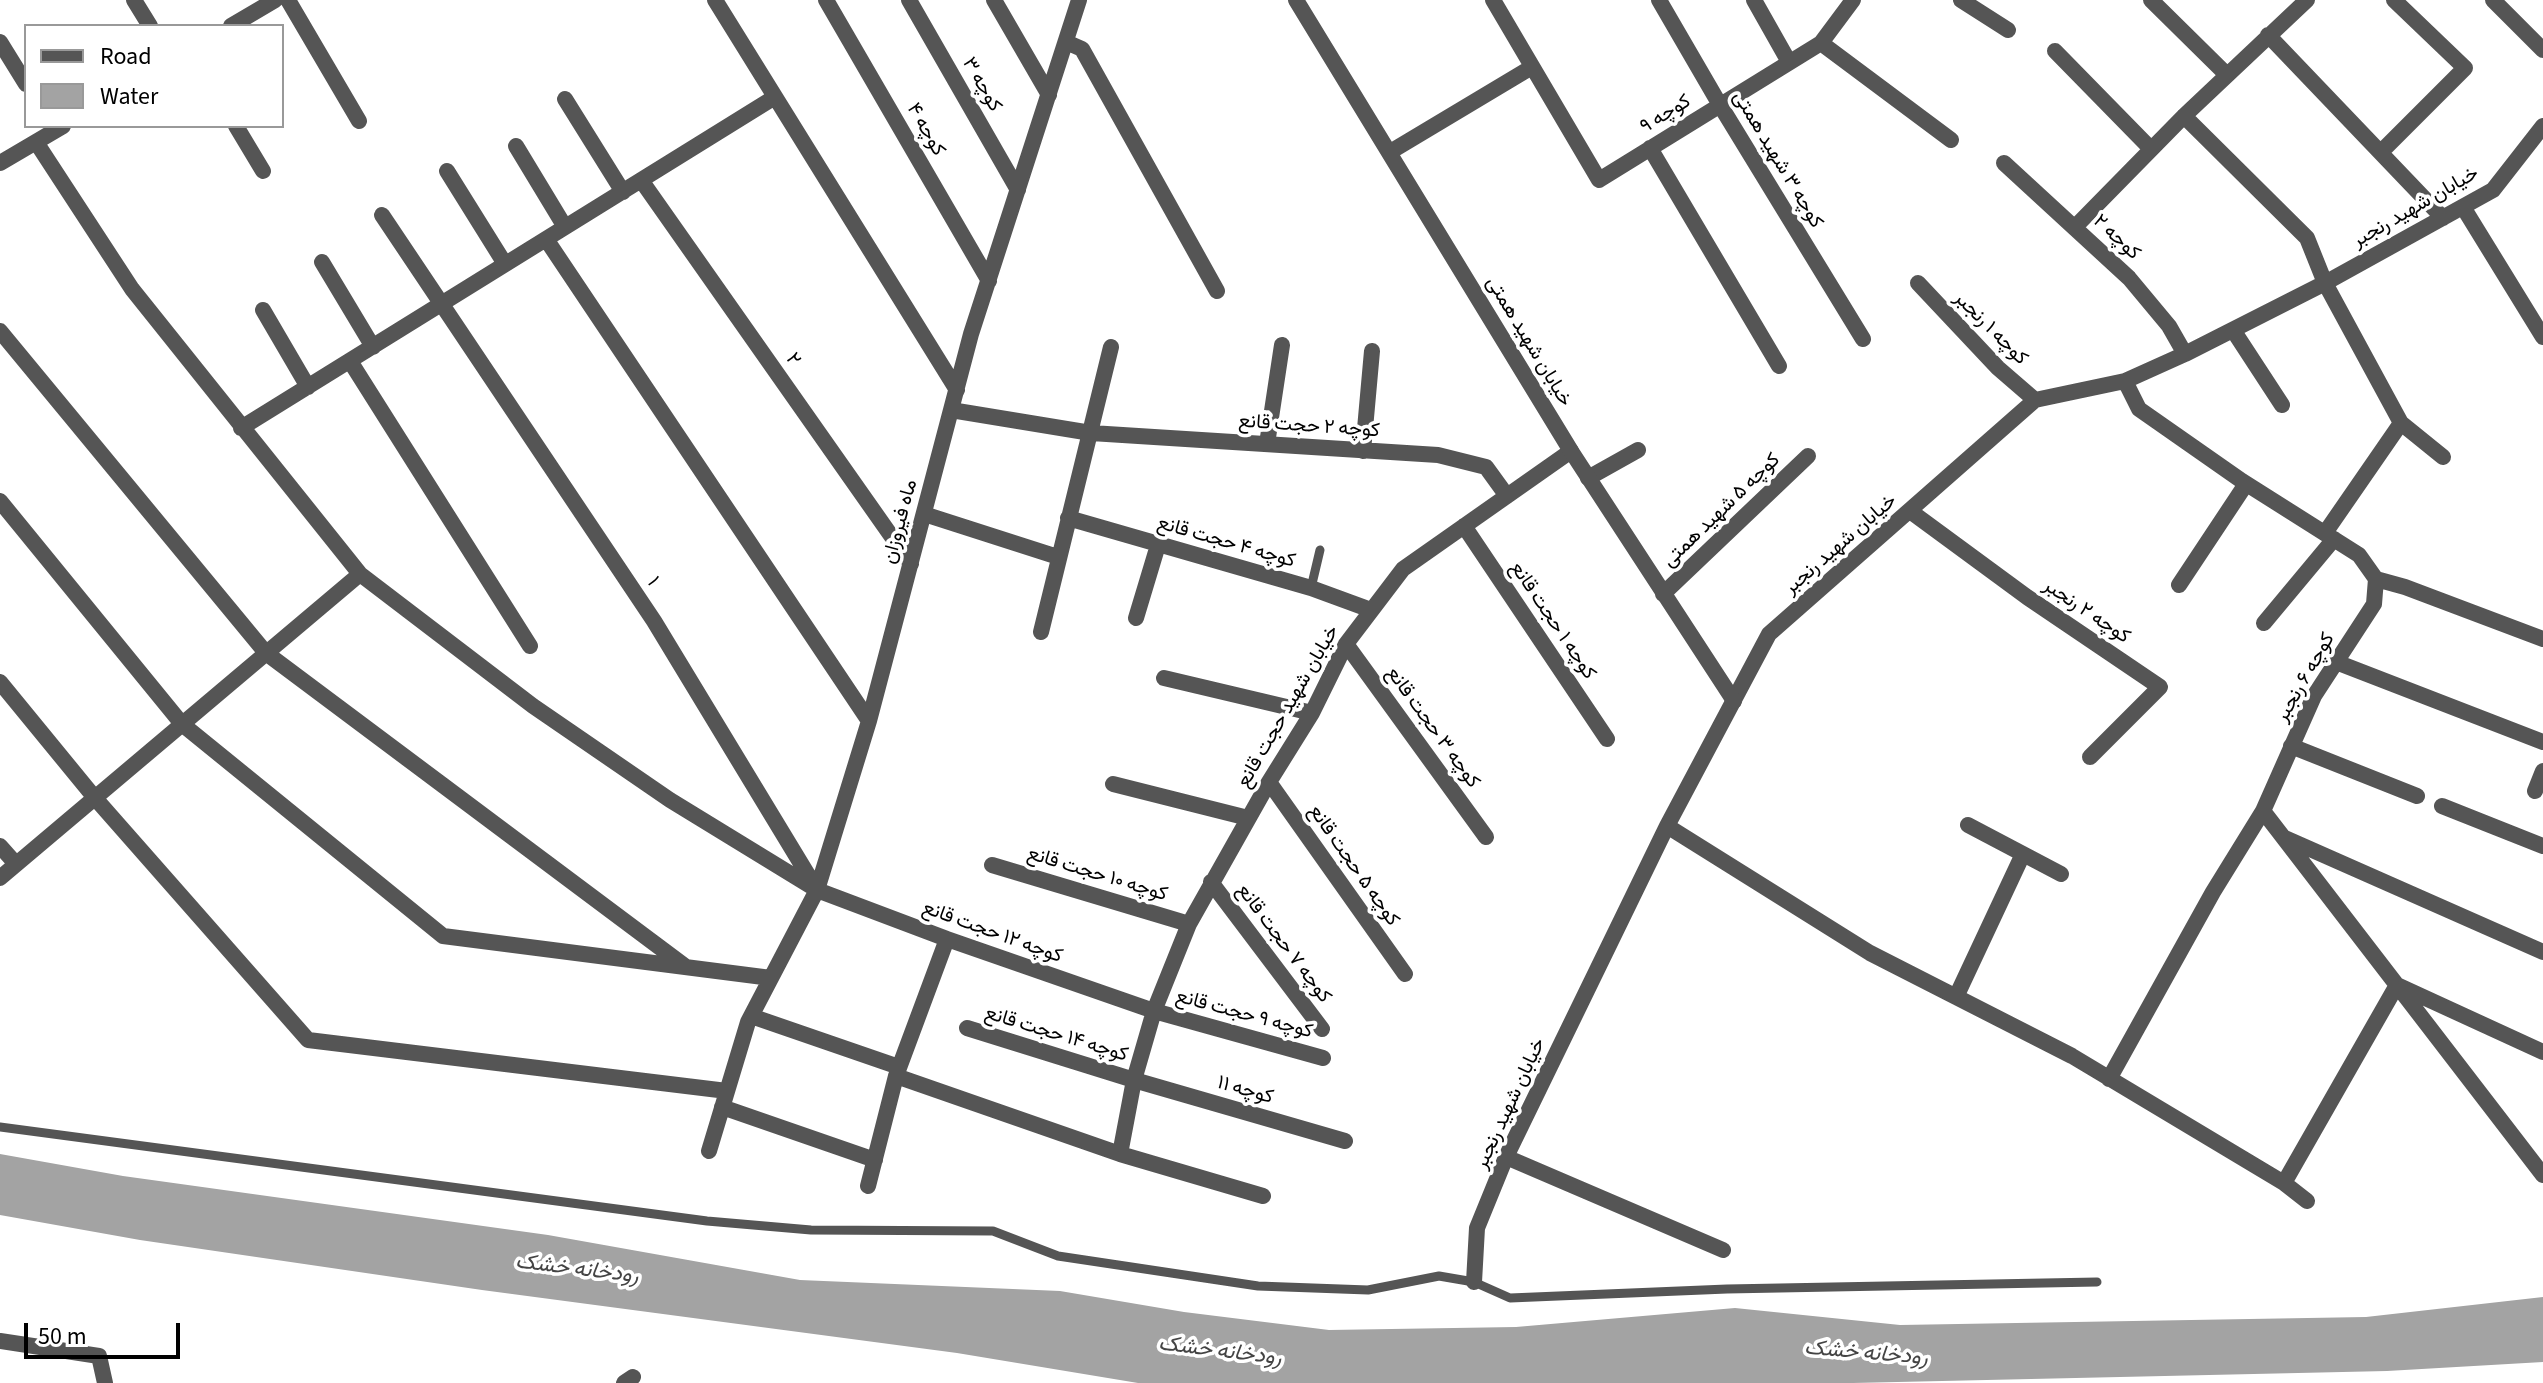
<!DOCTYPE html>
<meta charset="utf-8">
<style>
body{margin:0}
#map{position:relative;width:2543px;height:1383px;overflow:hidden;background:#fff;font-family:"Source Sans 3",sans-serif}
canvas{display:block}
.legend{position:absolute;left:24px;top:24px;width:260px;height:104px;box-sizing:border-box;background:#fff;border:2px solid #999;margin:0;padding:10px 14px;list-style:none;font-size:24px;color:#000}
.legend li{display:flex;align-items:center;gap:16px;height:40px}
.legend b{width:40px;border:2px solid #999}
.scale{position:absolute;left:24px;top:1323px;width:156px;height:36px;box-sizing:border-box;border:4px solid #000;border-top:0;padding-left:10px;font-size:24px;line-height:28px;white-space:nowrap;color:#000;-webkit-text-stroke:6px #fff;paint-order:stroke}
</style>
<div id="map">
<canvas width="2543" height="1383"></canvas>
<ul class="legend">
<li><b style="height:10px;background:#555"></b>Road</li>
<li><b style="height:22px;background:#a3a3a3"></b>Water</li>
</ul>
<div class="scale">50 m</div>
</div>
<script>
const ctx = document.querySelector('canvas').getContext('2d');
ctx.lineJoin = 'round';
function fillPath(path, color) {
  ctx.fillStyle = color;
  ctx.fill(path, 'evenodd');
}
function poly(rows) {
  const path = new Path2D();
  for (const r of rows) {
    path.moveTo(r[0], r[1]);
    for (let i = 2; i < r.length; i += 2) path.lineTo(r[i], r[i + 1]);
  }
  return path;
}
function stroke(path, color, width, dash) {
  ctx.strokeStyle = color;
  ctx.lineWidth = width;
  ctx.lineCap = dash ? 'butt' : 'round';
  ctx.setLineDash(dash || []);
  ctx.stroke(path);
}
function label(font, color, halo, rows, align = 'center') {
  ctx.font = font + ' "Source Sans 3",Vazirmatn,sans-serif';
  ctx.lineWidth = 7;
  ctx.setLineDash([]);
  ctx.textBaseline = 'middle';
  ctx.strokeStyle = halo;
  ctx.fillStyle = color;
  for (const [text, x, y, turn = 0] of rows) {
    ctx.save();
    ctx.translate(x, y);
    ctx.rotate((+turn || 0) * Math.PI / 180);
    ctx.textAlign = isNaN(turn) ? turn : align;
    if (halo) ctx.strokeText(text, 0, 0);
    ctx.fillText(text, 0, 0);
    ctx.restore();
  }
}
fillPath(poly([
 [0,1154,123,1176,548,1235,800,1280,1060,1291,1184,1312,1329,1330,1516,1327,1735,1308,1900,1325,2366,1317,2543,1297,2543,1362,2387,1371,1853,1383,1138,1383,957,1353,482,1290,140,1240,0,1215]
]), '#a3a3a3');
stroke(poly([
 [1311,588,1320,550],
 [0,1127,707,1221,811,1230,993,1231,1058,1256,1258,1286,1368,1290,1439,1276,1474,1282,1510,1298,1727,1289,2097,1282]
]), '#555', 9);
stroke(poly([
 [134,0,150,26],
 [288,0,359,121],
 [715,0,957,390],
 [826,0,989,281],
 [909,0,1018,190],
 [994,0,1049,95],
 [1493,0,1599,180,1821,43,1853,0],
 [1659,0,1720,105,1863,339],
 [1754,0,1789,62],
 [1961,0,2008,30],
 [2151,0,2227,75],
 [2493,0,2543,50],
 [231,26,275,0],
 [2268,35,2443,218],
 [0,42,26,84],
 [1066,42,1082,49,1217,291],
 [1821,43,1951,140],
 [2055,51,2151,149],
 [565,99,623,192],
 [2184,116,2307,238,2325,283,2401,423,2443,457],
 [236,126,263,171],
 [36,142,132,289,360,574,533,706,670,800,817,890,947,939,1154,1011,1323,1058],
 [516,146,565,227],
 [1650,148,1779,366],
 [1390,152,1532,67],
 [2381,152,2465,68,2394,0],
 [0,163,63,126],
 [2004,163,2129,278,2169,326,2185,354],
 [447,171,505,264],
 [641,180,911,564],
 [2463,207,2543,337],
 [382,215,654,621,814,885],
 [2075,227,2184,116,2307,0],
 [546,239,869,721],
 [322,262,373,347],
 [1918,283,1998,368,2035,400],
 [263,310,308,387],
 [2233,330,2282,405],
 [0,331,266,653,686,967],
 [350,361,530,646],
 [951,410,1091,433,1438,455,1486,467,1507,496],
 [241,428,775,97],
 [1267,444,1282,345],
 [1363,451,1372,351],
 [1588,478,1638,450],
 [0,501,182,724,443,936,771,978],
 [1910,511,2027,597,2160,687,2090,757],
 [924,514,1058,557],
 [1068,518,1311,588,1371,610],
 [1464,526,1607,739],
 [2325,533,2401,423],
 [2376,579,2405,587,2543,639],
 [2179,585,2246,484],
 [1663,594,1808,456],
 [1136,618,1158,545],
 [2264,623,2334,539],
 [1041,632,1111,347],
 [1346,644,1486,837],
 [2336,662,2543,742],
 [1164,678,1312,713],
 [0,682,95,798,308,1040,727,1091],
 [2291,746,2417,796],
 [1269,782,1405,974],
 [1113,784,1248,818],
 [2535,791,2543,771],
 [2442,806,2543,846],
 [2263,811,2543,1175],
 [1968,825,2061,874],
 [1667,826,1870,953,2072,1056,2284,1183,2307,1201],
 [2285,838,2543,952],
 [0,846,16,864],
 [992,865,1189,924],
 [0,878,360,574],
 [1211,882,1322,1029],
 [1956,997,2023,854],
 [751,1016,899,1067],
 [967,1028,1134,1080,1345,1141],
 [896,1076,1120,1154,1263,1196],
 [2109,1079,2213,892,2263,811,2314,696,2374,604,2376,579,2359,555,2242,481,2139,409,2125,381],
 [722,1107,875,1160],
 [709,1151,748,1022,817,890,869,721,971,334,1079,0],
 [1120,1154,1134,1080,1154,1011,1189,924,1269,782,1312,713,1346,644,1403,569,1571,451],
 [1506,1157,1723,1250],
 [2284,1183,2397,985,2543,1052],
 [868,1186,896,1076,947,939],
 [1474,1282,1477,1228,1506,1157,1667,826,1769,634,2035,400,2125,381,2185,354,2325,283,2493,190,2543,126],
 [0,1341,99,1356,105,1383],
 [624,1383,633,1377]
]), '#555', 16);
stroke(poly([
 [1296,0,1571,451,1734,701]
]), '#555', 16);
label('20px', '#000', '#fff', [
 ["کوچه ۳",981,85,60],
 ["کوچه ۹",1666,115,-32],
 ["کوچه ۴",925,130,60],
 ["کوچه ۳ شهید همتی",1777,160,59],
 ["خیابان شهید رنجبر",2416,208,-30],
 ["کوچه ۲",2116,238,43],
 ["کوچه ۱ رنجبر",1990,329,45],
 ["خیابان شهید همتی",1528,342,59],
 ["۲",792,360,55],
 ["کوچه ۲ حجت قانع",1309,427,4],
 ["کوچه ۵ شهید همتی",1722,511,-44],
 ["ماه فیروزان",901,522,-75],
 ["کوچه ۴ حجت قانع",1226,543,16],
 ["خیابان شهید رنجبر",1841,545,-41],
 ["۱",652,582,56],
 ["کوچه ۲ رنجبر",2086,612,34],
 ["کوچه ۱ حجت قانع",1552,621,56],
 ["کوچه ۶ رنجبر",2306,678,-60],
 ["خیابان شهید حجت قانع",1289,707,-60],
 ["کوچه ۳ حجت قانع",1432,728,54],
 ["کوچه ۵ حجت قانع",1353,866,55],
 ["کوچه ۱۰ حجت قانع",1097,875,17],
 ["کوچه ۱۲ حجت قانع",992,933,20],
 ["کوچه ۷ حجت قانع",1283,944,53],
 ["کوچه ۹ حجت قانع",1244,1015,15],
 ["کوچه ۱۴ حجت قانع",1056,1035,17],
 ["کوچه ۱۱",1245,1091,16],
 ["خیابان شهید رنجبر",1511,1104,-65]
]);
label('italic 22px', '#444', '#fff', [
 ["رودخانه خشک",577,1270,7],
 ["رودخانه خشک",1220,1352,7],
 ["رودخانه خشک",1866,1354,5]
]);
</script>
